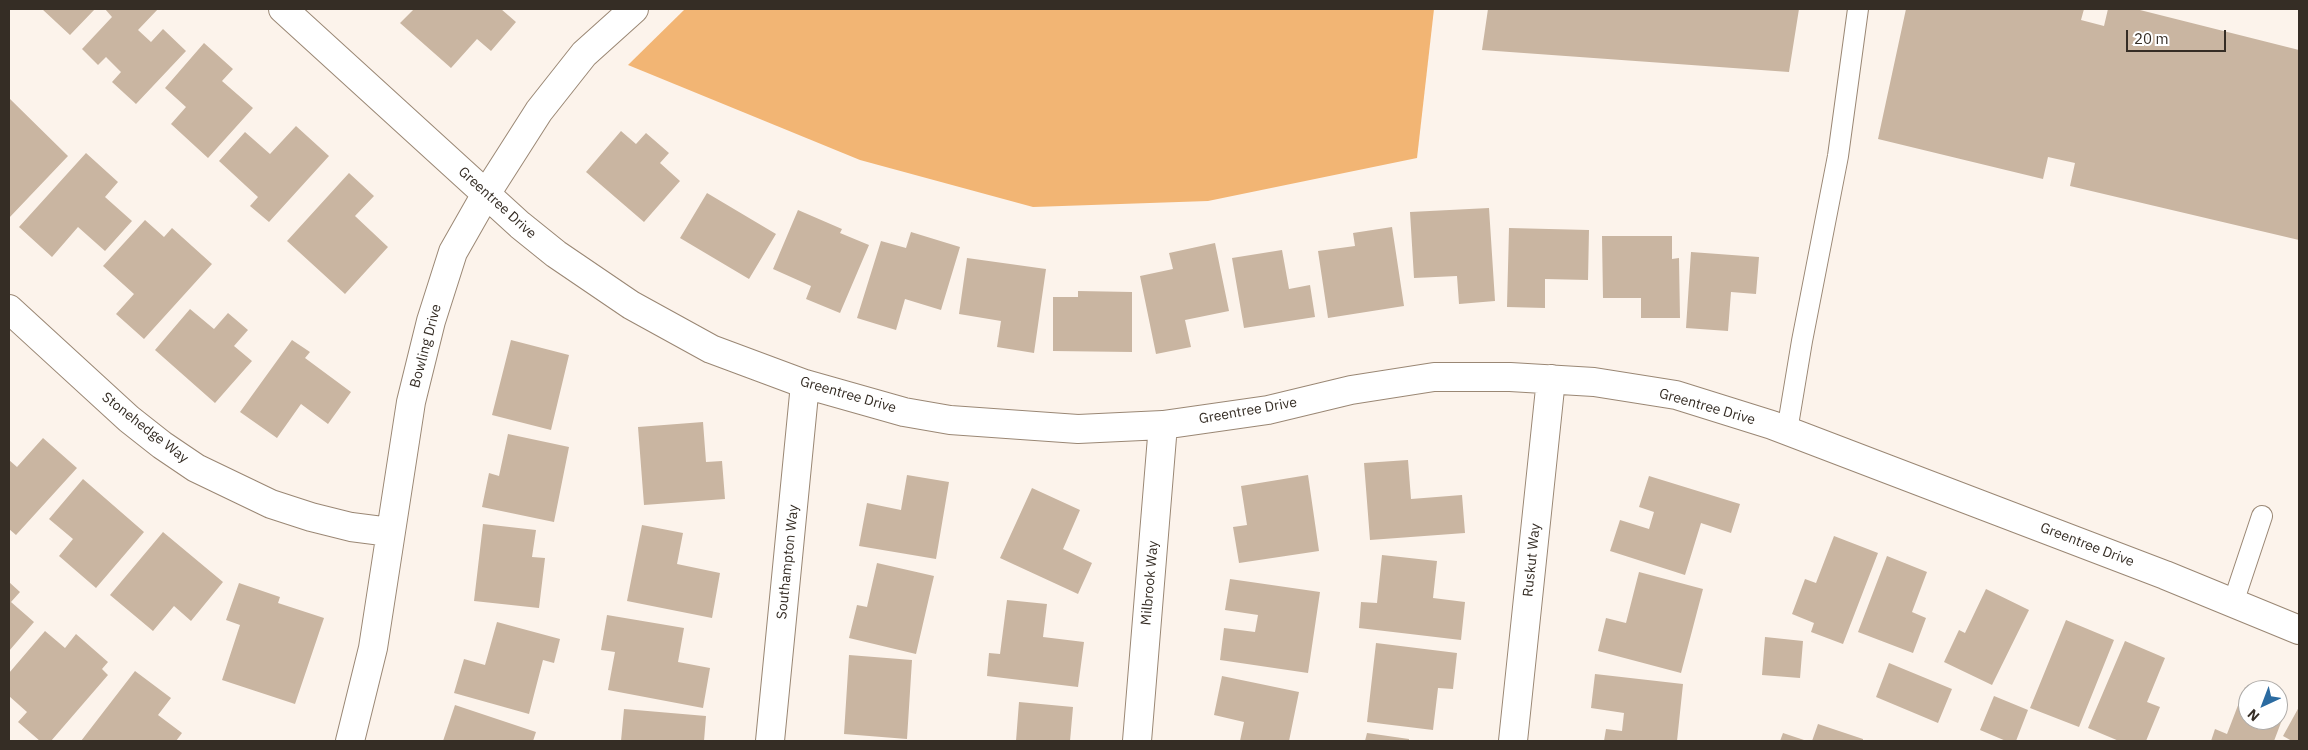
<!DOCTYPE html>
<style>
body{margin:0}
#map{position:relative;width:2308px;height:750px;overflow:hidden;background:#fcf3eb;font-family:"IBM Plex Sans",sans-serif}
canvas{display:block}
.frame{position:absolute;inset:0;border:10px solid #352d25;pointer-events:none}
.north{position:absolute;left:2238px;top:680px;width:50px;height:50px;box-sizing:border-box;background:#fff;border:1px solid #aeaba8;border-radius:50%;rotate:223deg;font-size:14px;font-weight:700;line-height:20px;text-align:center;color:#352d25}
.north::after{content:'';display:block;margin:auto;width:18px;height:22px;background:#2b6ba1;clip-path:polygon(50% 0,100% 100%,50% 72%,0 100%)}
.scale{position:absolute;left:2126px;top:30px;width:100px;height:22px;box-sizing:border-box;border:2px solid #352d25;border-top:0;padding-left:6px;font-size:15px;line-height:18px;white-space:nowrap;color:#352d25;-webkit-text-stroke:4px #fff;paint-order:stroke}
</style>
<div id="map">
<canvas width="2308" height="750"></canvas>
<div class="frame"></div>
<div class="north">N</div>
<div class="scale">20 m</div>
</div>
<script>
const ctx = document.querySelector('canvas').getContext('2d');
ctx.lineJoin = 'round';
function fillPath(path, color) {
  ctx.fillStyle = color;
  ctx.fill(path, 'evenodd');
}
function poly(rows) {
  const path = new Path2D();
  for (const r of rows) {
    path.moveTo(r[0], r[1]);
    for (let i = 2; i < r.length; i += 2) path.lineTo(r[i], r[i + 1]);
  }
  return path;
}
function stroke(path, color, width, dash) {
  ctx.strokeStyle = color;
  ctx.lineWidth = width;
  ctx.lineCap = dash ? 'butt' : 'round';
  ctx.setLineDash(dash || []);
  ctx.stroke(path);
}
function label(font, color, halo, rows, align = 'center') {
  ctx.font = font + ' "IBM Plex Sans",sans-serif';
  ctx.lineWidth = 4;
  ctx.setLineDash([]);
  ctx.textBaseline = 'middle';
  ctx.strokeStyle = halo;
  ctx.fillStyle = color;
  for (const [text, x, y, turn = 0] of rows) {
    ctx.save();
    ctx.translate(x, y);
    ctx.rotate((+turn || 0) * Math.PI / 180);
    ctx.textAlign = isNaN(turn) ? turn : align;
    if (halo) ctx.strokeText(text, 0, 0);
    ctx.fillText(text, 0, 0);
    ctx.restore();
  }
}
fillPath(poly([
 [685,9,1434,9,1417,158,1208,201,1033,207,860,160,628,65]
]), '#f2b574');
fillPath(poly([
 [42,9,95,9,70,35],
 [105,9,158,9,138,30,151,42,163,29,186,51,136,104,112,82,121,72,106,57,98,65,82,49,112,17],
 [414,9,501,9,516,22,491,51,477,39,451,68,400,23],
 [1488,9,1799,9,1789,72,1482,50],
 [1906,9,2084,9,2081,20,2104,26,2108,9,2136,9,2299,50,2299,240,2070,186,2075,163,2048,157,2043,179,1878,139],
 [204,43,233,69,222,81,253,108,208,158,171,124,186,107,165,88],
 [9,98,68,156,9,218],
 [296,126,329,156,269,222,250,206,258,197,219,161,245,132,270,154],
 [621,131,636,144,646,133,669,153,660,163,680,181,644,222,586,172],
 [86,153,118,182,105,197,132,221,105,251,78,227,52,257,19,227],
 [349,173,374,196,355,216,388,247,345,294,287,241],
 [707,193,776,234,749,279,680,238],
 [1489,208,1495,301,1459,304,1457,276,1414,278,1410,212],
 [798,210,842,229,840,233,869,245,840,313,806,299,811,286,773,269],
 [145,220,164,237,172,228,212,264,144,339,116,314,134,294,103,266],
 [1392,227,1404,306,1328,318,1318,251,1355,246,1353,233],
 [1509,228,1589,230,1588,280,1545,279,1545,308,1507,307],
 [911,232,960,247,941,310,905,299,896,330,857,318,881,241,906,248],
 [1602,236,1672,236,1672,259,1679,258,1680,318,1641,318,1641,298,1603,298],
 [1215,243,1229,311,1185,320,1191,347,1156,354,1140,276,1173,269,1169,253],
 [1282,250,1289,289,1310,285,1315,317,1244,328,1232,258],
 [1691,252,1759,257,1756,294,1731,292,1728,331,1686,328],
 [967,258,1046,269,1034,353,997,347,1001,321,959,314],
 [1078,291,1132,292,1132,352,1053,351,1053,297,1078,297],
 [190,309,214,329,228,313,248,330,234,346,252,361,215,403,155,350],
 [292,340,310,352,305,358,351,392,328,424,301,404,277,438,240,412],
 [511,340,569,355,551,430,492,415],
 [703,422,706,462,722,461,725,499,644,505,638,427],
 [508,434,569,447,554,522,482,507,489,473,499,476],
 [43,438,77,468,16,535,9,529,9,460,17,467],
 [1408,460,1411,499,1462,495,1465,533,1370,540,1364,463],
 [907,475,949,482,936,559,859,546,867,503,901,510],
 [1308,475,1319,551,1239,563,1233,527,1247,525,1241,486],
 [1649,476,1740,504,1731,533,1701,523,1685,575,1610,551,1620,520,1649,529,1654,512,1639,507],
 [83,479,144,532,96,588,59,556,73,539,49,519],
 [1032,488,1080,510,1063,549,1092,563,1078,594,1000,558],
 [483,524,536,530,532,557,545,558,539,608,474,601],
 [642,525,683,533,677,564,720,573,712,618,627,601],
 [163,532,223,582,191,621,174,606,153,631,110,595],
 [1834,536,1878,553,1843,644,1811,632,1814,623,1792,614,1805,579,1816,583],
 [1382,555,1437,561,1433,598,1465,602,1461,640,1359,628,1361,602,1377,603],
 [1887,556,1927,572,1912,612,1926,618,1913,653,1858,632],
 [877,563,934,576,916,654,849,638,857,605,867,607],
 [1639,572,1703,589,1681,673,1598,651,1606,618,1626,623],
 [1230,579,1320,592,1308,673,1220,660,1224,628,1255,632,1258,615,1225,610],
 [9,582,20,592,11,602,34,622,9,651],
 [239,583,280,597,278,603,324,618,295,704,222,680,240,625,226,620],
 [1986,589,2029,610,1992,685,1944,662,1959,630,1965,633],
 [1007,600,1047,604,1043,637,1084,642,1078,687,987,676,989,653,1000,654],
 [607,615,684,628,678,662,710,668,703,708,608,690,615,652,601,650],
 [2066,620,2114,640,2079,727,2030,708],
 [497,622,560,639,554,663,543,660,529,714,454,693,464,659,485,665],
 [45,631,65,648,76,634,108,662,102,669,108,675,51,741,40,741,18,722,27,712,9,696,9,673],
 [1765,637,1803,641,1800,678,1762,675],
 [2125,641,2165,658,2147,702,2160,707,2146,741,2119,741,2088,728],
 [1376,643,1457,653,1453,689,1438,688,1433,730,1367,722],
 [849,655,912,660,907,739,844,734],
 [1889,663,1952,689,1938,723,1876,697],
 [135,671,171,698,158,715,182,733,176,741,81,741],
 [1595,674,1683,684,1677,741,1604,741,1606,729,1622,731,1624,713,1591,708],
 [1222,676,1299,692,1289,741,1240,741,1244,722,1214,715],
 [2245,687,2252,690,2248,690,2248,720,2278,720,2278,700,2288,704,2274,741,2211,741,2215,729,2227,734],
 [1994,696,2028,710,2016,741,2006,741,1980,730],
 [1019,702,1073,707,1070,741,1016,741],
 [455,705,536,732,533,741,443,741],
 [2299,707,2299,741,2292,741,2283,736],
 [624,709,706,716,704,741,621,741],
 [1818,724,1863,739,1863,741,1812,741],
 [1367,733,1409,739,1409,741,1365,741],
 [1783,733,1807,741,1780,741]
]), '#c9b5a1');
const service = poly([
 [1787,431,1802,341,1838,156,1858,9],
 [2233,603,2262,516]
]);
const minor = poly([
 [283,9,520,225,556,254,631,305,711,349,805,384,904,412,950,420,1078,429,1163,425,1268,410,1351,390,1434,377,1510,377,1594,382,1676,395,1772,425,2165,575,2299,630],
 [9,309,129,419,162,445,196,468,271,504,311,517,351,527,390,532],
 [350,741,373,648,411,402,431,321,453,252,486,194,539,111,584,54,634,9],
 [770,741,805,384],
 [1137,741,1163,425],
 [1513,741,1551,379]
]);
stroke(service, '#9a8774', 22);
stroke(minor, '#9a8774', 30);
stroke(service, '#fff', 20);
stroke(minor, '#fff', 28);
label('14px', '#352d25', '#fff', [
 ["Greentree Drive",497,203,42],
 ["Bowling Drive",426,346,-75],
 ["Greentree Drive",848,395,16],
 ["Greentree Drive",1707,407,16],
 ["Greentree Drive",1248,411,-10],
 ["Stonehedge Way",145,428,38],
 ["Greentree Drive",2087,545,21],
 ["Ruskut Way",1532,560,-84],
 ["Southampton Way",788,562,-84],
 ["Milbrook Way",1150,583,-85]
]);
</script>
